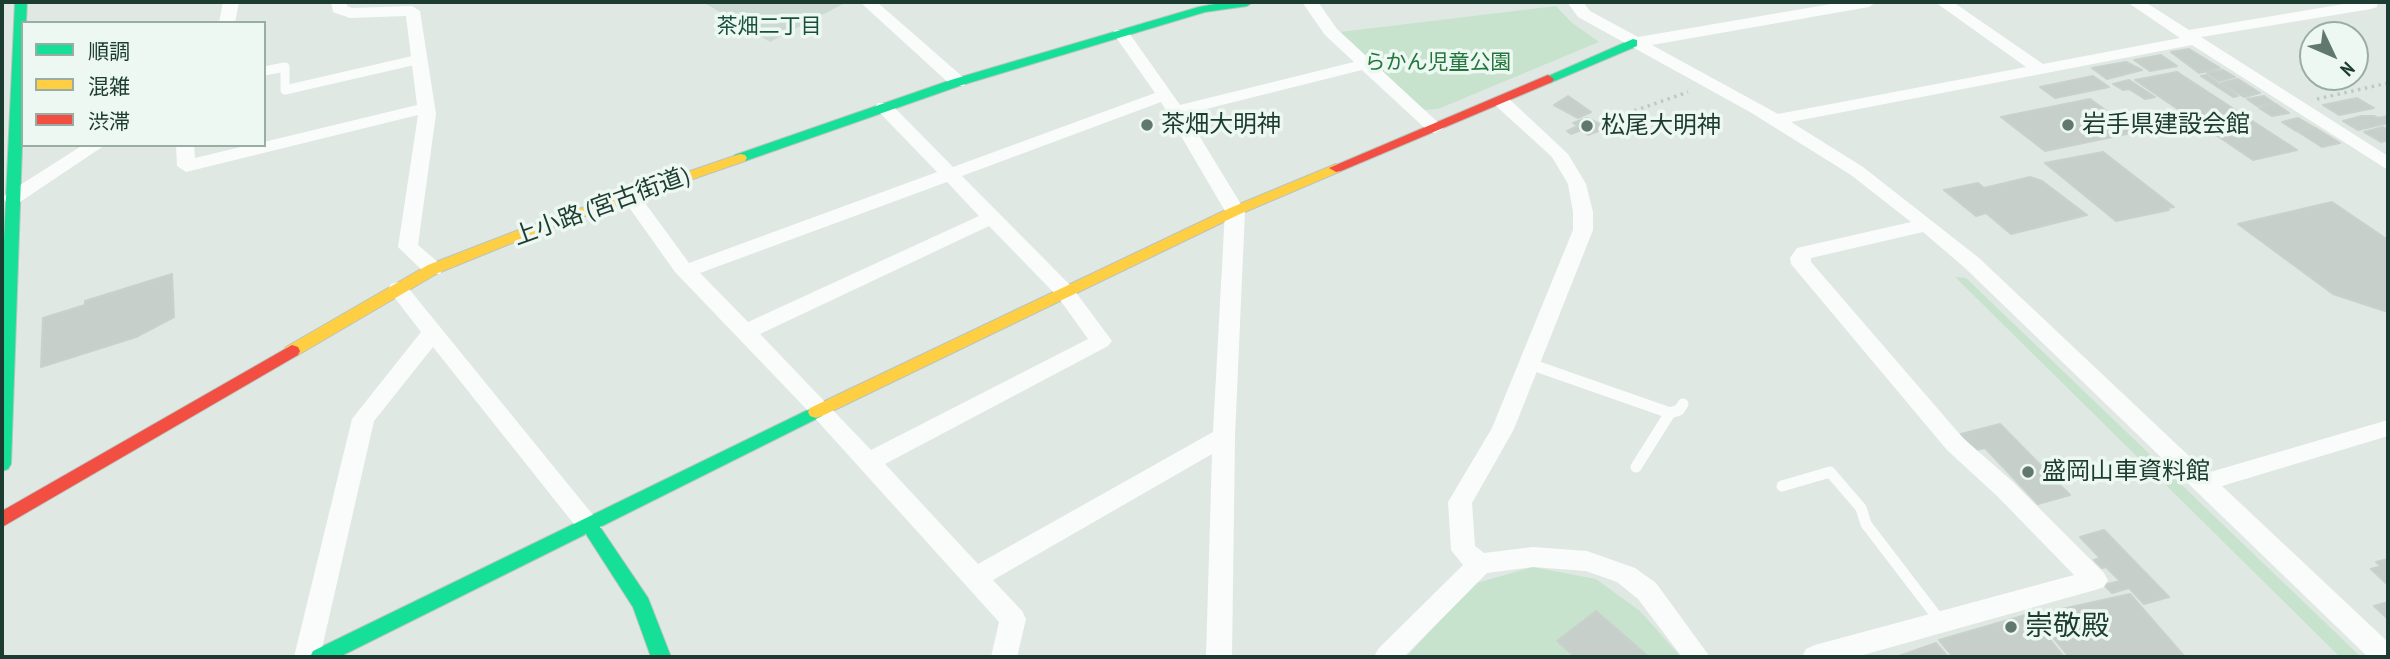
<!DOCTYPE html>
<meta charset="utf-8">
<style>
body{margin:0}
#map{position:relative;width:2390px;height:659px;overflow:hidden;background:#e0e8e4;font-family:"PT Sans Narrow","Noto Sans JP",sans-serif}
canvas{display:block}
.frame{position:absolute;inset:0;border:4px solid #1d3c31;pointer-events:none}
.legend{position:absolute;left:21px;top:21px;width:245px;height:126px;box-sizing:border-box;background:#eef8f2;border:2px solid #9aada5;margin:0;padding:9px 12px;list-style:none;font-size:21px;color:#1d3c31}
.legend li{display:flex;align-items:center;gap:14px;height:35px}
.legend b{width:35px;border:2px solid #9aada5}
.north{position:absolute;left:2299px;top:21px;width:70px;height:70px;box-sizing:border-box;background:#eef8f2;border:2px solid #9aada5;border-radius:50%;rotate:134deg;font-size:19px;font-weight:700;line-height:28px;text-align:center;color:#1d3c31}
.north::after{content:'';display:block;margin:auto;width:24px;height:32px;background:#617870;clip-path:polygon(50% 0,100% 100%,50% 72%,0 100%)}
</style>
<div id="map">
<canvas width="2390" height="659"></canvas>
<div class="frame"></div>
<ul class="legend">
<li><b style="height:9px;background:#16e098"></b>順調</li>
<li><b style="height:9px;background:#ffcf43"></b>混雑</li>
<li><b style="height:9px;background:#f24e42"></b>渋滞</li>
</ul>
<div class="north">N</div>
</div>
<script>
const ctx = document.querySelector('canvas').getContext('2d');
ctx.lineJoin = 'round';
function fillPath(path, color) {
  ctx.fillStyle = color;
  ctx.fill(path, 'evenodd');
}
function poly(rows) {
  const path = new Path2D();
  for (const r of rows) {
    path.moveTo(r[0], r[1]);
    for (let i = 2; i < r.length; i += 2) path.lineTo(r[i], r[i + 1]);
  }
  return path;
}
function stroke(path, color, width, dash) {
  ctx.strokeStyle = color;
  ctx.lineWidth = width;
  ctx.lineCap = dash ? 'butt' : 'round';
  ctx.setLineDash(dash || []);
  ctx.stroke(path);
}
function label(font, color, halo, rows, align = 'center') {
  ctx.font = font + ' "PT Sans Narrow","Noto Sans JP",sans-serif';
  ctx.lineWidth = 7;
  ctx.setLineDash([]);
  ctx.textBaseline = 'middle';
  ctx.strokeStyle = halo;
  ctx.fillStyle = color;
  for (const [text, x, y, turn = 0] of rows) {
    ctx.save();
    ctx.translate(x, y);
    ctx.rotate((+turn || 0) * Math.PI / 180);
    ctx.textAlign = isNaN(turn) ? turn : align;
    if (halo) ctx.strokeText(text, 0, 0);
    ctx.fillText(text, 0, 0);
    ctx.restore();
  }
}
fillPath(poly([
 [703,2,847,2,770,42]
]), '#cddad4');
fillPath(poly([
 [1556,6,1571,22,1599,42,1438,109,1422,110,1340,32],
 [1955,277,1966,278,2361,657,2340,657],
 [1533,567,1596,579,1640,611,1681,657,1406,657,1473,584]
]), '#c7e3ce');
const building = poly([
 [2189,49,2220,68,2199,73,2171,52,2189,49],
 [2161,55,2177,66,2150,71,2134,60,2161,55],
 [2126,62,2142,70,2107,79,2092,68,2126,62],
 [2223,70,2235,77,2219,81,2207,73,2223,70],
 [2177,72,2297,150,2253,160,2135,80,2177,72],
 [2206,75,2238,96,2233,97,2201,76,2206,75],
 [2093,76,2109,87,2055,98,2040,87,2093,76],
 [2238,79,2260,93,2244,97,2221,83,2238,79],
 [2129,80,2155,97,2145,99,2129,89,2123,90,2113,84,2129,80],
 [1568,96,1591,112,1578,118,1554,105,1568,96],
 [2264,96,2274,103,2257,106,2247,99,2264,96],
 [2357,98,2374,108,2339,115,2323,105,2357,98],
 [2090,99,2136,132,2045,151,2001,117,2090,99],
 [2276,104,2289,113,2272,116,2259,108,2276,104],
 [2362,116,2374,116,2378,118,2388,116,2388,123,2358,130,2343,121,2362,116],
 [1587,118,1602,125,1597,127,1601,130,1588,135,1581,130,1571,134,1567,131,1578,126,1573,123,1587,118],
 [2298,118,2312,126,2296,131,2282,122,2298,118],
 [2314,127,2340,143,2322,147,2297,131,2314,127],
 [2383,127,2388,130,2388,140,2381,142,2364,132,2383,127],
 [2103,152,2174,207,2167,208,2169,210,2116,221,2045,163,2103,152],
 [2030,177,2042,181,2087,215,2011,234,1986,213,1976,216,1944,190,1978,183,1984,188,2030,177],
 [2332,202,2388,240,2388,312,2333,294,2238,224,2332,202],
 [172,274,174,317,136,337,41,367,43,318,85,305,85,301,172,274],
 [2000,424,2070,495,2038,504,1985,448,1976,450,1961,434,2000,424],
 [2104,530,2169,597,2144,604,2129,588,2112,593,2104,585,2120,581,2106,567,2102,568,2094,560,2100,558,2080,537,2104,530],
 [2388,559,2388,585,2371,569,2381,566,2376,562,2388,559],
 [2130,594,2184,656,2069,657,2035,615,2130,594],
 [2388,602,2388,619,2374,606,2388,602],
 [1596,611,1649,657,1575,657,1557,641,1596,611],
 [2029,614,2064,657,1953,657,1939,640,2029,614],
 [1936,643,1948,657,1896,657,1936,643]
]);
fillPath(building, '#c7cfcb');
stroke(building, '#c9d1cd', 2);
const fast = poly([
 [15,2,27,2,26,23,23,23,23,119,11,464,8,469,2,471,2,285,15,2],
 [1226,2,1253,2,1247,6,1205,12,962,85,745,161,735,161,733,158,735,155,954,79,1199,7,1226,2],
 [1633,39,1637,40,1637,46,1552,82,1548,83,1542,79,1633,39],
 [816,406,822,408,824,412,822,416,600,527,648,598,671,657,651,657,633,607,586,534,339,657,310,657,313,651,816,406]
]);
const slow = poly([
 [740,154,745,155,747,158,745,161,539,232,438,273,298,355,292,357,284,351,286,347,428,265,529,226,740,154],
 [1336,164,1343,168,1341,171,1240,214,822,416,816,418,810,416,808,412,810,408,1230,208,1336,164]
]);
const jam = poly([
 [1548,75,1554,79,1552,82,1341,171,1336,172,1329,168,1548,75],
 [292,345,298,347,300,351,298,355,2,527,2,511,292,345]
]);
stroke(fast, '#b9c5bf', 2);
stroke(slow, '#b9c5bf', 2);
stroke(jam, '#b9c5bf', 2);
stroke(poly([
 [2317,99,2388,83],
 [1608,120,1688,92]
]), '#bec9c5', 3.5, [2.5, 4.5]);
stroke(poly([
 [264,71,285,67,285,90,420,59]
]), '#fafcfb', 9);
stroke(poly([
 [1530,364,1670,413,1636,467],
 [1670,413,1679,410,1683,404],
 [1782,486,1830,472,1861,508,1866,524,1941,622]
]), '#fafcfb', 11);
fillPath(poly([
 [223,2,239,2,235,23,219,23,223,2],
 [331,2,347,2,347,6,352,8,412,6,420,11,436,114,418,245,440,264,443,269,440,274,426,274,398,247,418,115,186,172,177,166,176,145,194,145,195,158,249,145,264,145,264,142,417,105,406,16,350,18,333,12,331,2],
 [860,2,877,2,964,78,966,82,964,86,952,86,860,2],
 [1302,2,1318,2,1337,29,1444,128,1435,133,1429,132,1362,70,1186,114,1245,211,1235,436,1232,657,1206,657,1212,454,993,580,1022,611,1026,619,1017,657,991,657,999,622,813,416,675,272,621,196,623,192,637,192,689,263,937,172,878,111,875,107,878,103,890,103,953,167,1155,93,1113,33,1115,30,1127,30,1180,105,1354,62,1325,35,1302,2],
 [1161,102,1225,211,1213,432,978,564,885,464,1108,346,1112,341,1072,287,962,176,1161,102],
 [947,182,979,216,748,322,700,273,947,182],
 [989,226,1058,297,1088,339,871,450,760,334,989,226],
 [1567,2,1583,2,1590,11,1638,37,1843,2,1877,2,1869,7,1652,45,1778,114,2026,67,1935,2,1953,2,2043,64,2180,38,2127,2,2145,2,2189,30,2356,2,2377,2,2377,7,2371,9,2201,37,2388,156,2388,170,2192,45,1791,122,1863,167,1979,258,2207,473,2388,420,2388,436,2222,486,2388,642,2388,657,2368,657,1965,268,1923,232,1811,258,1811,262,1963,438,2013,482,2104,573,2108,580,2104,587,2095,590,1856,657,1802,657,1806,649,1815,645,2074,575,1997,496,1947,450,1791,264,1790,258,1797,248,1911,222,1851,175,1750,112,1578,17,1567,2],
 [1501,96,1507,97,1568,154,1586,184,1593,212,1593,230,1514,429,1472,503,1475,546,1484,553,1533,547,1587,551,1635,568,1656,583,1710,657,1682,657,1638,599,1617,582,1586,571,1533,567,1487,573,1404,657,1374,657,1378,649,1463,565,1451,550,1448,502,1492,428,1573,230,1573,212,1568,184,1552,157,1495,105,1492,101,1501,96],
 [83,145,105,145,20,202,6,202,4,198,6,194,83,145],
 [398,282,405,284,602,526,599,533,590,536,581,533,433,347,374,421,320,657,294,657,352,419,421,332,388,289,391,284,398,282]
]), '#fafcfb');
fillPath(fast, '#16e098');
fillPath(slow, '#ffcf43');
fillPath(jam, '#f24e42');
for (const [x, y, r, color] of [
 [1147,125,7,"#617870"],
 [2068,125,7,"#617870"],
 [1587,126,7,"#617870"],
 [2028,472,7,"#617870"],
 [2011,627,7,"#617870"]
]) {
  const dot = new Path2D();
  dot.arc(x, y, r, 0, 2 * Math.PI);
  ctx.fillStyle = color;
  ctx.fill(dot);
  stroke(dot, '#eef8f2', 2.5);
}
label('21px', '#17503e', '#eef8f2', [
 ["茶畑二丁目",769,27]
]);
label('21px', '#23773d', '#eef8f2', [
 ["らかん児童公園",1438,63]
]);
label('24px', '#1d3c31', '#eef8f2', [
 ["茶畑大明神",1161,125],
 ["岩手県建設会館",2082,125],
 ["松尾大明神",1601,126],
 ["盛岡山車資料館",2042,472]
], 'left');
label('24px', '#1d3c31', '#eef8f2', [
 ["上小路 (宮古街道)",601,207,-20]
]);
label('28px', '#1d3c31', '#eef8f2', [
 ["崇敬殿",2025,627]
], 'left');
</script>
